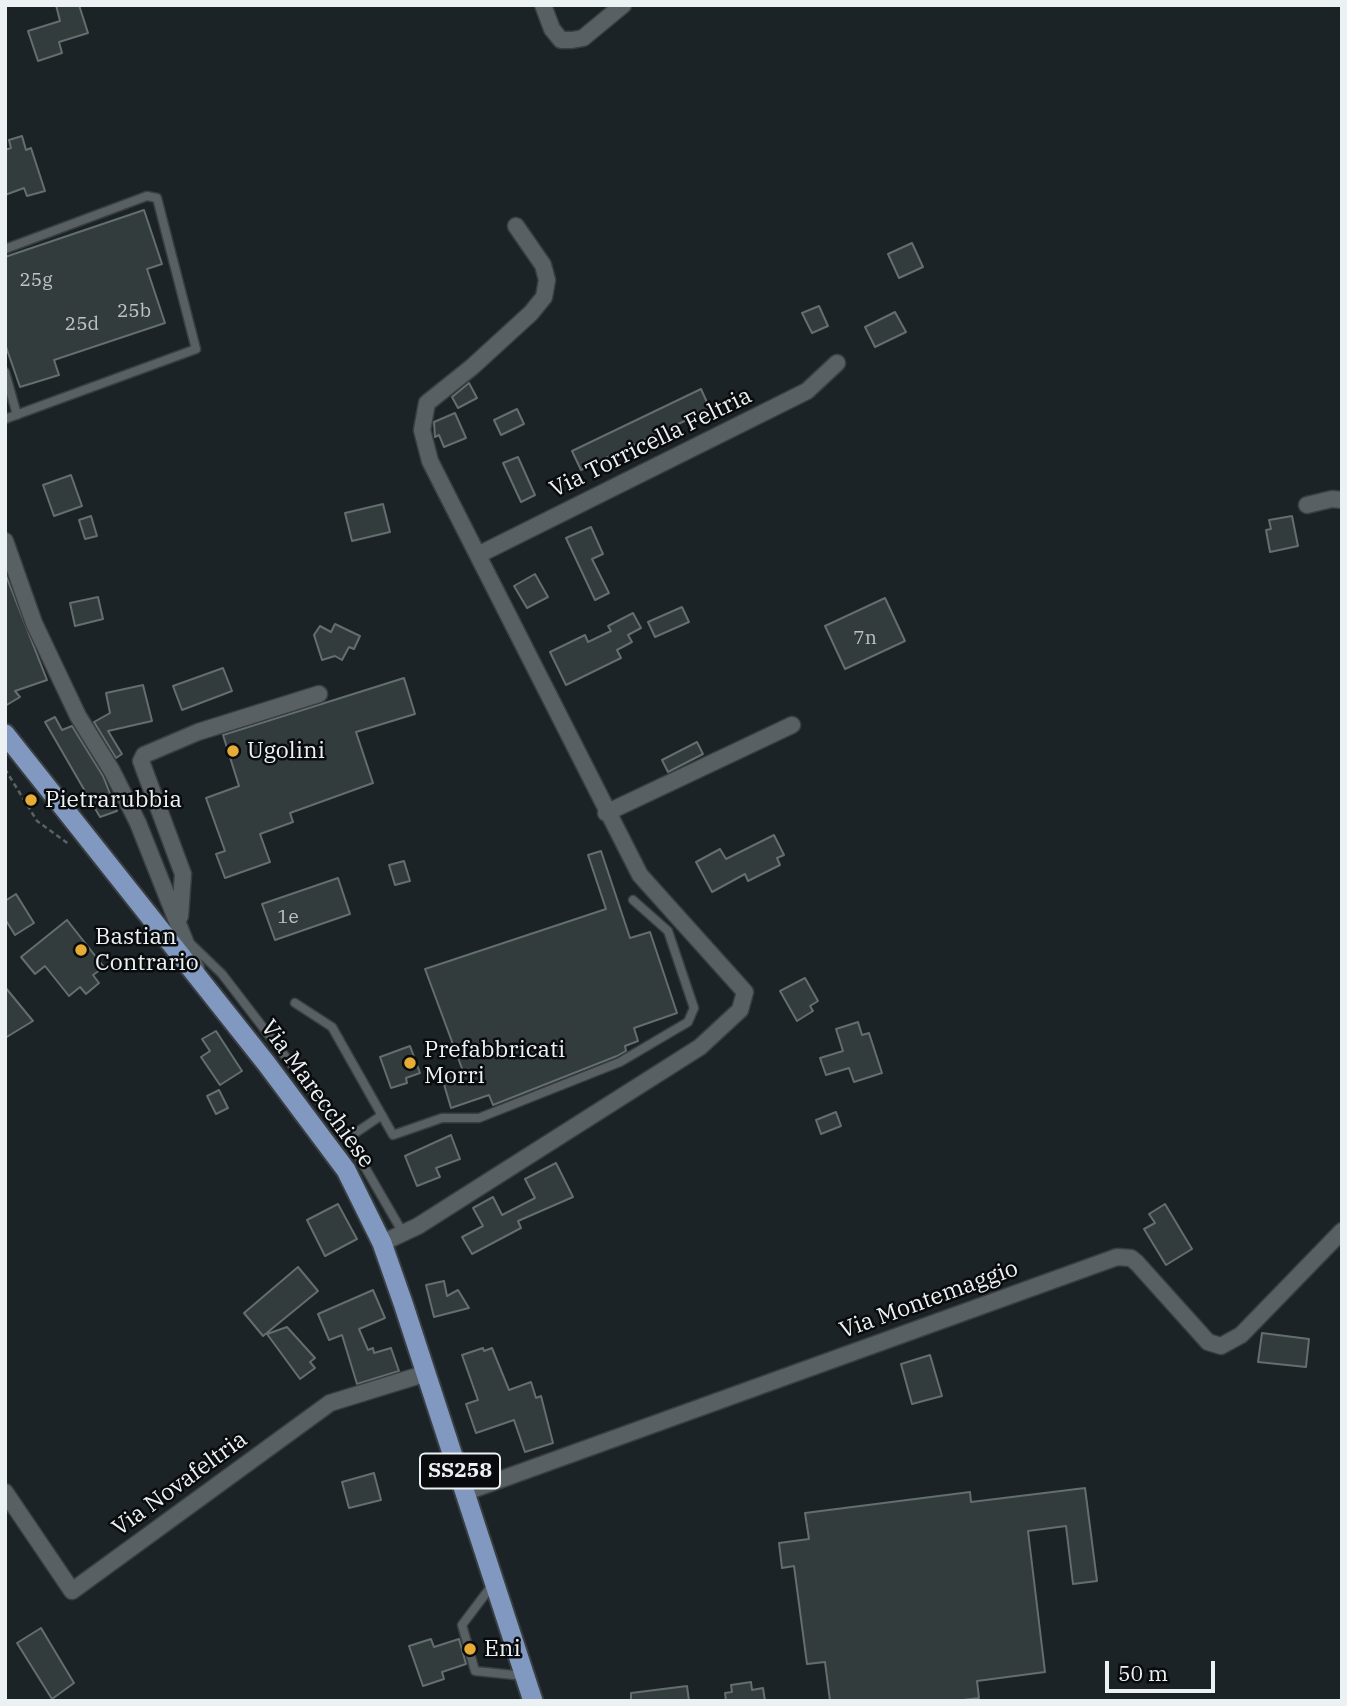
<!DOCTYPE html>
<style>
body{margin:0}
#map{position:relative;width:1347px;height:1706px;overflow:hidden;background:#1c2326;font-family:"IBM Plex Serif",serif}
canvas{display:block}
.frame{position:absolute;inset:0;border:7px solid #ecf1f3;pointer-events:none}
.scale{position:absolute;left:1105px;top:1661px;width:110px;height:32px;box-sizing:border-box;border:4px solid #ecf1f3;border-top:0;padding-left:9px;font-size:21px;line-height:24px;white-space:nowrap;color:#ecf1f3;-webkit-text-stroke:5px #090b0d;paint-order:stroke}
</style>
<div id="map">
<canvas width="1347" height="1706"></canvas>
<div class="frame"></div>
<div class="scale">50 m</div>
</div>
<script>
const ctx = document.querySelector('canvas').getContext('2d');
ctx.lineJoin = 'round';
function fillPath(path, color) {
  ctx.fillStyle = color;
  ctx.fill(path, 'evenodd');
}
function poly(rows) {
  const path = new Path2D();
  for (const r of rows) {
    path.moveTo(r[0], r[1]);
    for (let i = 2; i < r.length; i += 2) path.lineTo(r[i], r[i + 1]);
  }
  return path;
}
function stroke(path, color, width, dash) {
  ctx.strokeStyle = color;
  ctx.lineWidth = width;
  ctx.lineCap = dash ? 'butt' : 'round';
  ctx.setLineDash(dash || []);
  ctx.stroke(path);
}
function label(font, color, halo, rows, align = 'center') {
  ctx.font = font + ' "IBM Plex Serif",serif';
  ctx.lineWidth = 5;
  ctx.setLineDash([]);
  ctx.textBaseline = 'middle';
  ctx.strokeStyle = halo;
  ctx.fillStyle = color;
  for (const [text, x, y, turn = 0] of rows) {
    ctx.save();
    ctx.translate(x, y);
    ctx.rotate((+turn || 0) * Math.PI / 180);
    ctx.textAlign = isNaN(turn) ? turn : align;
    if (halo) ctx.strokeText(text, 0, 0);
    ctx.fillText(text, 0, 0);
    ctx.restore();
  }
}
const building = poly([
 [56,5,79,5,88,33,59,42,62,53,38,61,28,31,60,21,56,5],
 [22,136,26,150,31,148,45,191,27,196,24,188,5,195,5,150,11,148,9,140,22,136],
 [144,210,162,264,147,269,165,323,54,360,59,375,20,387,5,344,5,257,144,210],
 [912,243,923,267,899,278,888,254,912,243],
 [819,306,828,326,812,333,802,313,819,306],
 [895,312,906,332,875,347,865,327,895,312],
 [469,383,477,398,458,408,452,397,469,383],
 [701,389,710,409,581,470,572,451,701,389],
 [517,409,524,424,501,435,494,420,517,409],
 [455,413,466,438,444,447,439,435,435,437,434,422,455,413],
 [518,457,535,495,521,502,503,463,518,457],
 [71,475,82,506,54,516,43,485,71,475],
 [383,504,390,532,352,541,345,513,383,504],
 [91,516,97,536,85,539,79,520,91,516],
 [1292,516,1298,546,1270,552,1266,530,1271,529,1269,520,1292,516],
 [591,527,603,554,592,559,609,593,595,600,566,538,591,527],
 [5,573,47,680,15,691,20,697,5,706,5,573],
 [535,574,548,597,527,608,514,586,535,574],
 [98,597,103,619,75,626,70,603,98,597],
 [885,598,905,641,845,669,825,626,885,598],
 [682,607,689,622,655,637,648,622,682,607],
 [633,613,641,628,628,635,632,642,617,650,621,658,566,685,550,652,585,635,588,642,611,631,608,626,633,613],
 [335,624,360,636,354,649,349,647,342,660,335,656,322,660,314,635,320,626,331,632,335,624],
 [223,668,232,691,182,710,173,686,223,668],
 [404,678,415,714,356,732,373,783,290,813,293,822,260,834,270,862,225,878,216,854,225,851,206,798,239,786,223,735,404,678],
 [143,685,152,721,108,731,122,754,116,758,94,722,110,713,106,693,143,685],
 [55,717,62,730,72,726,103,776,117,811,100,817,45,722,55,717],
 [697,742,703,754,668,772,662,760,697,742],
 [774,835,784,855,777,858,780,865,748,881,745,874,712,892,696,862,720,849,726,859,774,835],
 [601,851,630,938,650,932,677,1013,634,1028,638,1041,625,1046,626,1051,617,1056,493,1105,489,1095,451,1108,443,1081,464,1074,425,969,606,909,588,855,601,851],
 [404,861,410,881,395,885,389,865,404,861],
 [338,878,350,914,275,940,262,904,338,878],
 [16,894,34,923,15,935,5,919,5,901,16,894],
 [67,920,104,967,93,975,99,983,86,994,80,987,69,996,45,966,35,974,21,957,67,920],
 [805,978,818,1001,810,1006,813,1011,797,1021,780,991,805,978],
 [5,987,33,1021,5,1038,5,987],
 [858,1022,862,1035,869,1033,882,1073,854,1082,849,1068,826,1075,820,1058,843,1051,836,1029,858,1022],
 [216,1031,242,1071,220,1085,201,1057,210,1051,202,1039,216,1031],
 [410,1046,420,1073,406,1078,407,1083,391,1088,380,1057,410,1046],
 [219,1090,228,1108,216,1114,207,1096,219,1090],
 [836,1112,841,1126,821,1134,816,1120,836,1112],
 [451,1135,460,1159,436,1168,440,1177,417,1186,405,1156,451,1135],
 [556,1163,573,1197,518,1221,521,1228,472,1254,462,1237,483,1226,473,1208,493,1197,502,1215,535,1198,525,1179,556,1163],
 [338,1204,357,1239,325,1256,307,1220,338,1204],
 [1165,1204,1192,1249,1166,1265,1144,1229,1155,1223,1149,1214,1165,1204],
 [298,1267,318,1291,263,1336,244,1313,298,1267],
 [444,1281,447,1296,458,1290,469,1308,434,1317,426,1285,444,1281],
 [373,1290,385,1318,359,1329,368,1350,373,1348,374,1353,391,1348,399,1371,357,1384,342,1335,329,1340,318,1314,373,1290],
 [287,1327,315,1358,310,1362,315,1368,300,1379,267,1334,287,1327],
 [1262,1333,1309,1339,1306,1367,1258,1362,1262,1333],
 [483,1348,484,1351,492,1348,509,1390,531,1382,536,1398,541,1396,553,1443,525,1452,514,1420,476,1433,466,1404,478,1400,462,1355,483,1348],
 [930,1355,942,1396,912,1404,901,1364,930,1355],
 [374,1473,381,1500,349,1508,342,1482,374,1473],
 [1085,1488,1097,1581,1073,1584,1066,1526,1028,1531,1045,1672,977,1681,979,1698,955,1701,830,1701,825,1662,807,1664,794,1566,782,1568,779,1543,809,1539,805,1513,970,1492,971,1502,1085,1488],
 [41,1628,74,1683,52,1699,17,1643,41,1628],
 [431,1639,434,1647,459,1639,466,1664,442,1672,444,1679,423,1686,409,1646,431,1639],
 [751,1682,752,1690,763,1688,765,1701,726,1701,725,1693,732,1692,731,1685,751,1682],
 [687,1686,689,1701,631,1701,631,1693,687,1686]
]);
fillPath(building, '#333c3d');
stroke(building, '#646e6e', 2);
const service = poly([
 [5,249,147,196,157,198,196,349,5,419],
 [5,372,17,415],
 [191,944,222,974,348,1138,382,1115],
 [295,1003,332,1027,393,1135,442,1118,479,1118,620,1062,688,1022,694,1008,668,931,633,900],
 [348,1138,403,1233],
 [493,1584,462,1625,475,1671,524,1676]
]);
const minor = poly([
 [543,5,552,29,561,40,572,40,583,38,623,5],
 [1307,505,1332,499,1342,500],
 [5,541,34,623,78,716,112,771,138,823,196,969],
 [478,555,807,391,837,363],
 [606,813,792,725],
 [180,916,183,874,141,761,144,755,198,732,319,694],
 [382,1243,418,1226,700,1047,740,1010,745,992,640,875,430,461,422,430,427,403,472,367,531,313,544,297,547,280,543,265,516,226],
 [5,1492,72,1591,330,1403,427,1373],
 [466,1492,1117,1257,1131,1258,1137,1263,1208,1342,1221,1346,1241,1335,1342,1231]
]);
const primary = poly([
 [5,734,266,1063,346,1170,382,1243,403,1303,533,1701]
]);
stroke(service, '#393e41', 11);
stroke(minor, '#393e41', 19);
stroke(primary, '#393e41', 23);
stroke(poly([
 [5,769,37,821,70,845]
]), '#5b6265', 2.5, [5, 3.5]);
stroke(service, '#596064', 8);
stroke(minor, '#596064', 16);
stroke(primary, '#8198c0', 19);
for (const [x, y, r, color] of [
 [233,751,7,"#e7ac36"],
 [31,800,7,"#e7ac36"],
 [81,950,7,"#e7ac36"],
 [410,1063,7,"#e7ac36"],
 [470,1649,7,"#e7ac36"]
]) {
  const dot = new Path2D();
  dot.arc(x, y, r, 0, 2 * Math.PI);
  ctx.fillStyle = color;
  ctx.fill(dot);
  stroke(dot, '#090b0d', 2.5);
}
label('19px', '#bec4c6', null, [
 ["25g",36,281],
 ["25b",134,312],
 ["25d",82,325],
 ["7n",865,639],
 ["1e",288,918]
]);
for (const [x, y, w] of [
 [460,1471,80]
]) {
  const box = new Path2D();
  box.roundRect(x - w / 2, y - 17.5, w, 35, 5);
  ctx.fillStyle = '#090b0d';
  ctx.fill(box);
  stroke(box, '#ecf1f3', 2);
}
label('bold 21px', '#ecf1f3', null, [
 ["SS258",460,1471]
]);
label('23px', '#ecf1f3', '#090b0d', [
 ["Via Torricella Feltria",651,443,-26],
 ["Via Marecchiese",317,1094,54],
 ["Via Montemaggio",929,1300,-20],
 ["Via Novafeltria",180,1484,-36]
]);
label('23px', '#ecf1f3', '#090b0d', [
 ["Ugolini",247,751],
 ["Pietrarubbia",45,800],
 ["Bastian",95,937],
 ["Contrario",95,963],
 ["Prefabbricati",424,1050],
 ["Morri",424,1076],
 ["Eni",484,1649]
], 'left');
</script>
